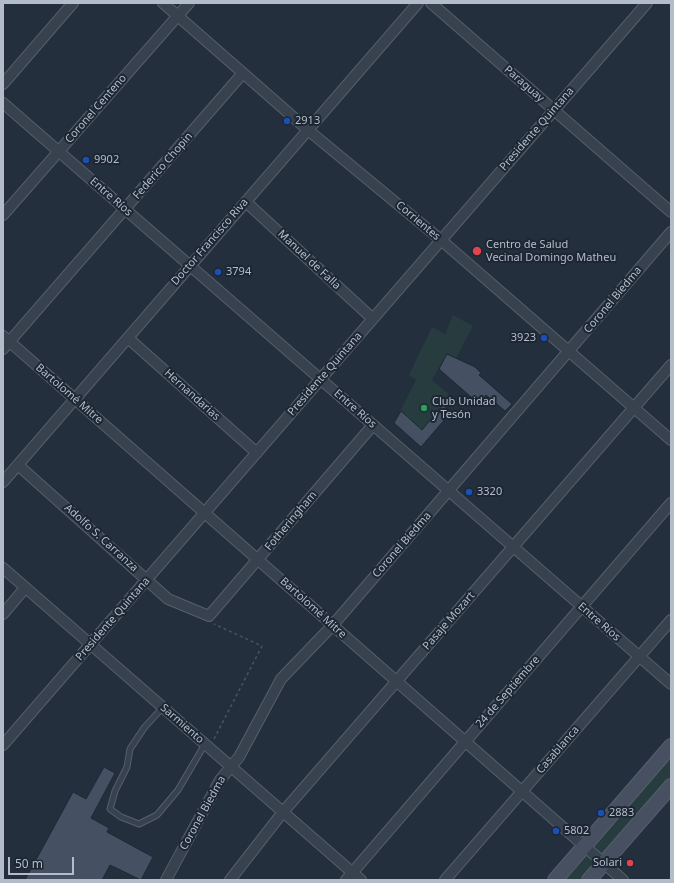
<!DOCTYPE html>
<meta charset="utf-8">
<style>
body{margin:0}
#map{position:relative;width:674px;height:883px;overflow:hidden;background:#242f3e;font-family:"Noto Sans",sans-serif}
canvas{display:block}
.frame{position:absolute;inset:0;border:4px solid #b4bcc9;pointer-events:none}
.scale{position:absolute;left:8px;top:857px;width:66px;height:18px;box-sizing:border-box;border:2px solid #b4bcc9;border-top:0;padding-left:5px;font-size:12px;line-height:14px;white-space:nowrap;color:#b4bcc9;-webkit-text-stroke:3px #1d2633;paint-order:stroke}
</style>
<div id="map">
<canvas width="674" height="883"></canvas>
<div class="frame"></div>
<div class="scale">50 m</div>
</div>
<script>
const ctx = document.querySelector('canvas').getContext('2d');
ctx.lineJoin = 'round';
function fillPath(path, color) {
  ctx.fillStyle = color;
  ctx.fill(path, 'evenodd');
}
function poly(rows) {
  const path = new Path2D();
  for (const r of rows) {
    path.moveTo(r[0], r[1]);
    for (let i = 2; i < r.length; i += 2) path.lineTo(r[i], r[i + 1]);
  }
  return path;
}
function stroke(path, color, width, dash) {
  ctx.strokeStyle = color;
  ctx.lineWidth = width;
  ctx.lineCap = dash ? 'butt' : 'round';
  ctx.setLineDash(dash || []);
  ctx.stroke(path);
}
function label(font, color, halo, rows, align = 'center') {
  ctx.font = font + ' "Noto Sans",sans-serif';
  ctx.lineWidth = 4;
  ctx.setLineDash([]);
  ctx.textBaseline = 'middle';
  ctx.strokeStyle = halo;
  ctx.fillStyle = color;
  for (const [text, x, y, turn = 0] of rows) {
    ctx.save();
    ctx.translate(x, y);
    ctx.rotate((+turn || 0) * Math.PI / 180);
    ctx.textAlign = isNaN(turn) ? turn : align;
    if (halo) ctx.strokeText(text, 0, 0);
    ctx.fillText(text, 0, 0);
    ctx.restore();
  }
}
fillPath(poly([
 [453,315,473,326,456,358,447,354,432,380,451,396,443,405,451,412,421,447,394,423,416,380,409,375,432,327,445,334],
 [671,746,671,786,589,880,555,880]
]), '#263c3f');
const building = poly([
 [447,354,475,367,481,373,479,375,512,404,505,411,486,395,478,403,439,369,447,354],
 [443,405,451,412,421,447,394,423,401,411,422,430,443,405],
 [104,767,115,773,91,818,109,828,107,832,153,857,141,880,110,865,102,880,25,880,73,792,86,799,104,767]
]);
fillPath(building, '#455162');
stroke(building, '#1f2835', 1);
const service = poly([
 [163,707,144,728,130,749,127,767,115,791,110,809,121,817,139,824,157,815,178,790,205,744]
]);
const minor = poly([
 [163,3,308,130,441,240,671,440],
 [431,3,671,212],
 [3,84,73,3],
 [3,103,671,684],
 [246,202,373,319],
 [3,215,189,3],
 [3,336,623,880],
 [128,338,257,453],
 [3,349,243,73],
 [18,465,168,599,209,616,373,425],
 [3,482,418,3],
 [3,568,361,880],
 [3,614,25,588],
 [3,745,647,3],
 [166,880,220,780,239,757,281,679,332,626,671,232],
 [230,880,283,812,671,365],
 [346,880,671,503],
 [445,880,671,620]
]);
const secondary = poly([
 [555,880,671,746],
 [589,880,671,786]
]);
stroke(service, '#565f6c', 7);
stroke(minor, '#565f6c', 12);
stroke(secondary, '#565f6c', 16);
stroke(poly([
 [214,739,262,646,214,624]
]), '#44595c', 1.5, [3, 3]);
stroke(service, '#38414e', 5);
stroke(minor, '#38414e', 10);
stroke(secondary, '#465061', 14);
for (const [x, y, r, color] of [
 [287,121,4,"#1a4fb4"],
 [86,160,4,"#1a4fb4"],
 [477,251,5,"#e0444e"],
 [218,272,4,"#1a4fb4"],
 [544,338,4,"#1a4fb4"],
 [424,408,4,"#2e9e5b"],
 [469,492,4,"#1a4fb4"],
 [601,813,4,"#1a4fb4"],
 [556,831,4,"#1a4fb4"],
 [630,863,4,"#e0444e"]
]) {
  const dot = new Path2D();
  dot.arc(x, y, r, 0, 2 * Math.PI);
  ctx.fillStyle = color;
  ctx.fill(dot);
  stroke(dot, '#1d2633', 1.5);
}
label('11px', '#b4bcc9', '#1d2633', [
 ["Paraguay",524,84,41],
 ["Coronel Centeno",96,109,-49],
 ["Presidente Quintana",537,129,-49],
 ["Federico Chopin",163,166,-49],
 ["Entre Ríos",111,197,41],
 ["Corrientes",418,221,40],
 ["Doctor Francisco Riva",210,242,-49],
 ["Manuel de Falla",309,260,43],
 ["Coronel Biedma",613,300,-50],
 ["Presidente Quintana",325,374,-49],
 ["Bartolomé Mitre",69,394,41],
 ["Hernandarias",192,395,42],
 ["Entre Ríos",355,409,41],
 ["Fotheringham",291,521,-50],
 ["Adolfo S. Carranza",101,538,42],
 ["Coronel Biedma",402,545,-49],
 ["Bartolomé Mitre",313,608,42],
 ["Presidente Quintana",113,619,-49],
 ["Pasaje Mozart",449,621,-49],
 ["Entre Ríos",599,622,41],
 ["24 de Septiembre",508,692,-49],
 ["Sarmiento",182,724,41],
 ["Casablanca",558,750,-49],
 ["Coronel Biedma",203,813,-61]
]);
label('11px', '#b4bcc9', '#1d2633', [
 ["2913",295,121],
 ["9902",94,160],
 ["Centro de Salud",486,245],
 ["Vecinal Domingo Matheu",486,258],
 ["3794",226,272],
 ["3923",536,338,"right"],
 ["Club Unidad",432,402],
 ["y Tesón",432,415],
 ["3320",477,492],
 ["2883",609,813],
 ["5802",564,831],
 ["Solari",622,863,"right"]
], 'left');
</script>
